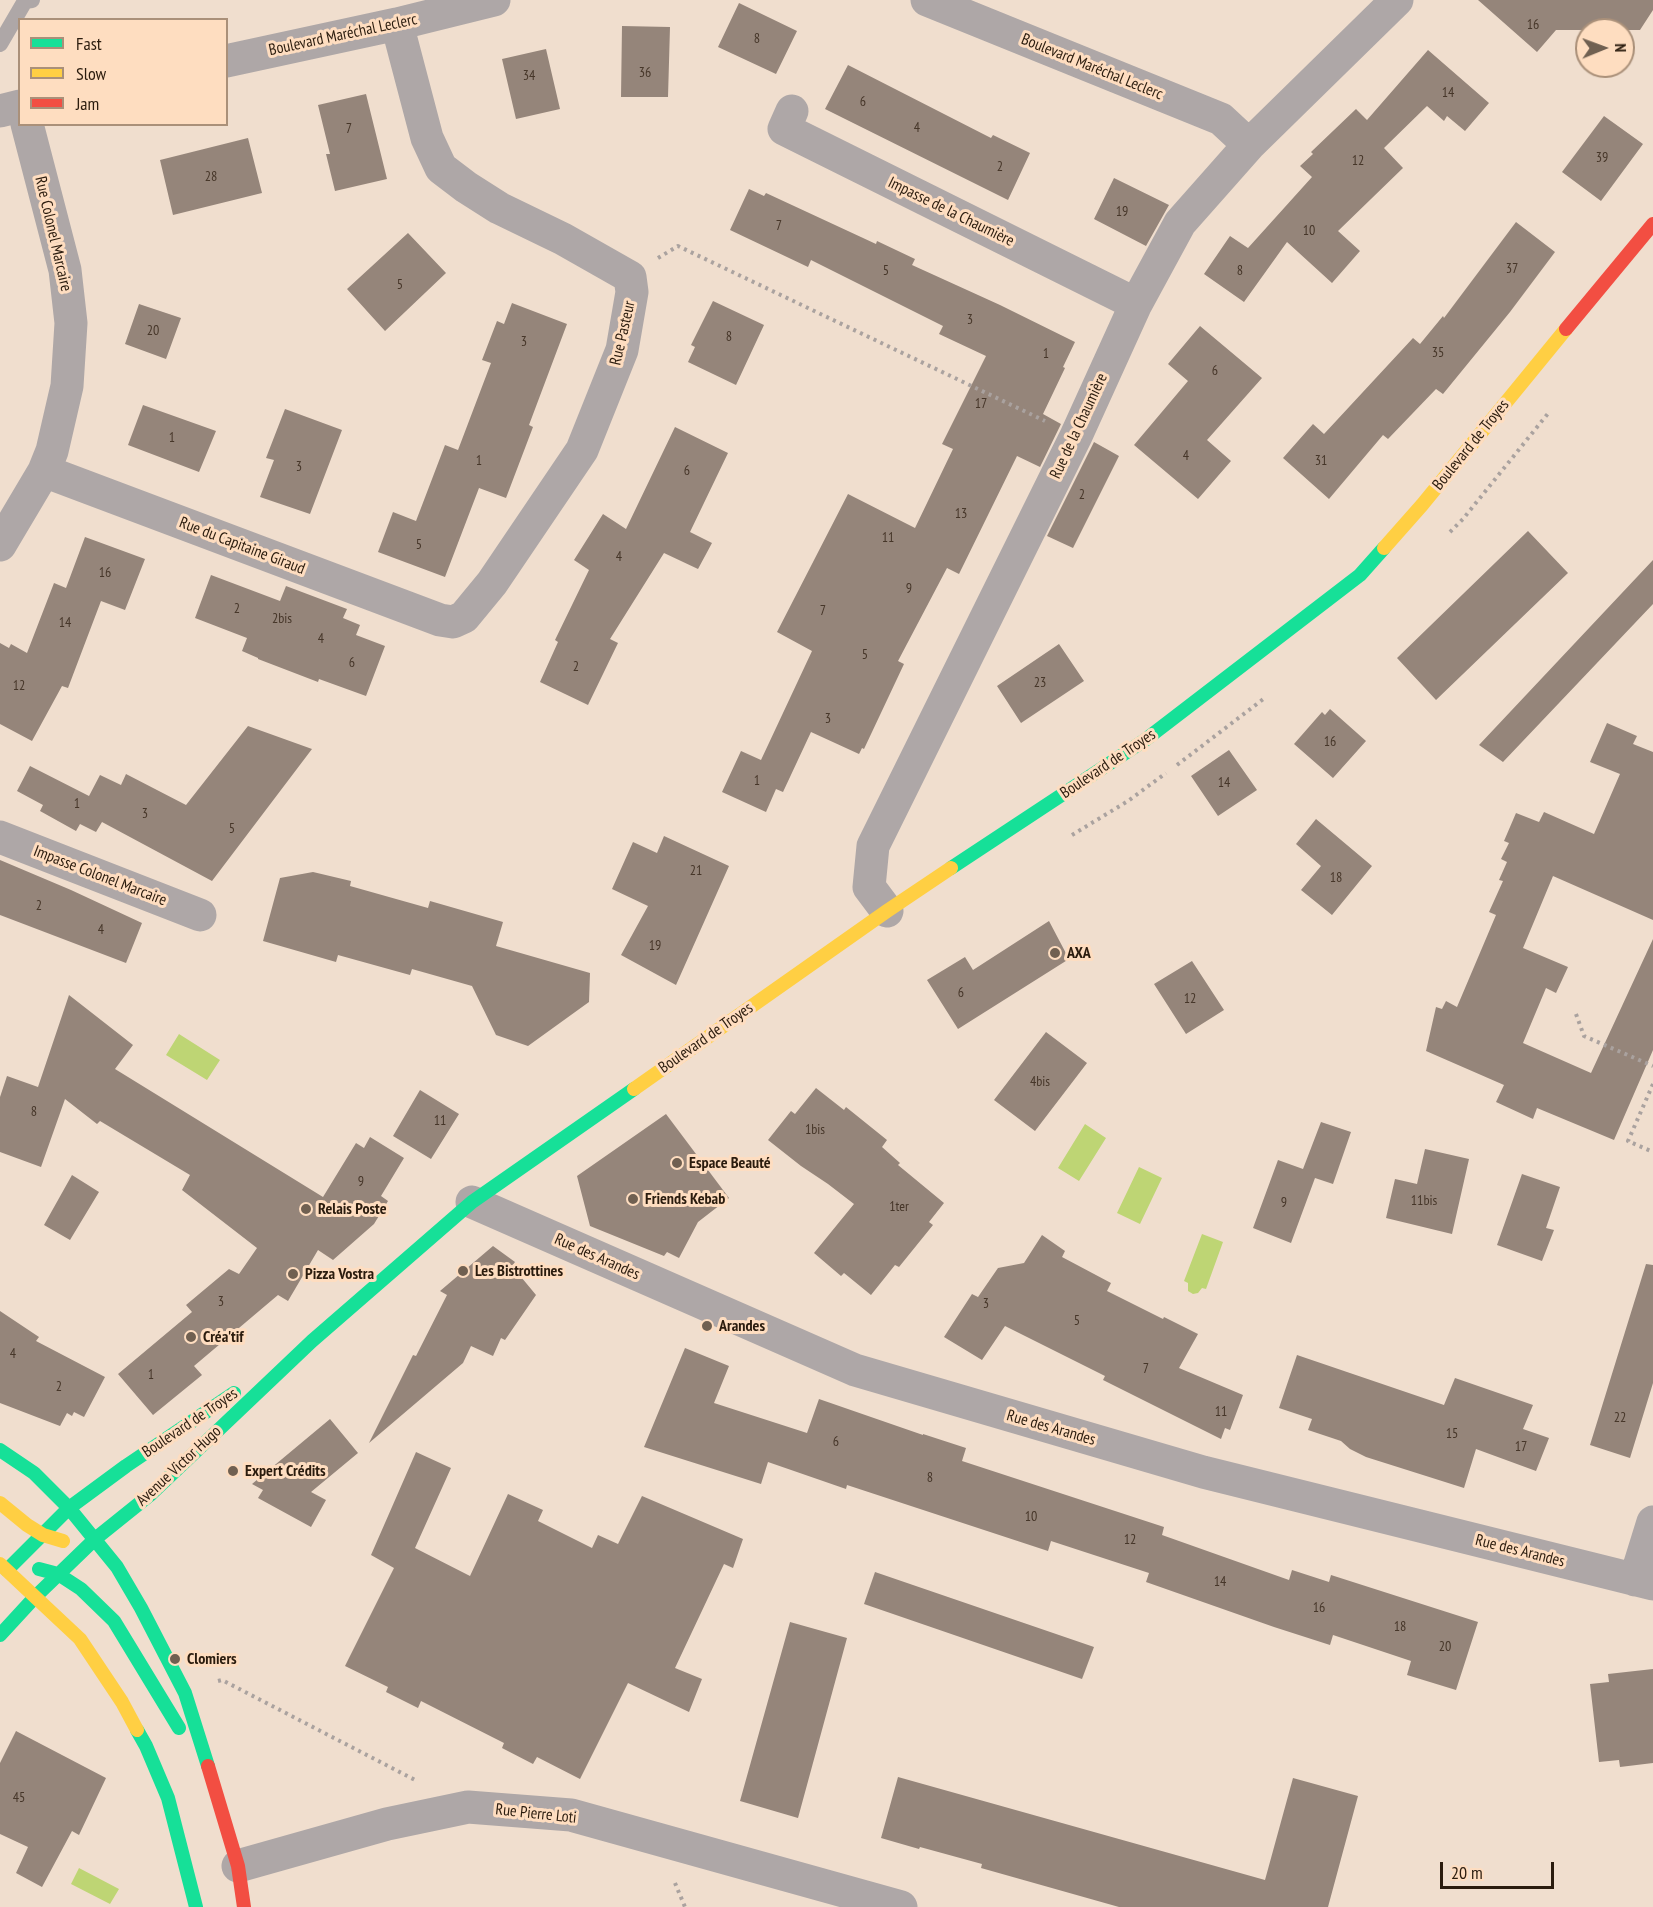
<!DOCTYPE html>
<meta charset="utf-8">
<style>
body{margin:0}
#map{position:relative;width:1653px;height:1907px;overflow:hidden;background:#f0dece;font-family:"PT Sans Narrow",sans-serif}
canvas{display:block}
.legend{position:absolute;left:18px;top:18px;width:210px;height:108px;box-sizing:border-box;background:#feddc0;border:2px solid #aa9079;margin:0;padding:8px 10px;list-style:none;font-size:18px;color:#2b1c0e}
.legend li{display:flex;align-items:center;gap:12px;height:30px}
.legend b{width:30px;border:2px solid #aa9079}
.north{position:absolute;left:1575px;top:18px;width:60px;height:60px;box-sizing:border-box;background:#feddc0;border:2px solid #aa9079;border-radius:50%;rotate:89deg;font-size:16px;font-weight:700;line-height:24px;text-align:center;color:#2b1c0e}
.north::after{content:'';display:block;margin:auto;width:21px;height:27px;background:#706051;clip-path:polygon(50% 0,100% 100%,50% 72%,0 100%)}
.scale{position:absolute;left:1440px;top:1862px;width:114px;height:27px;box-sizing:border-box;border:3px solid #2b1c0e;border-top:0;padding-left:8px;font-size:18px;line-height:21px;white-space:nowrap;color:#2b1c0e;-webkit-text-stroke:4px #feddc0;paint-order:stroke}
</style>
<div id="map">
<canvas width="1653" height="1907"></canvas>
<ul class="legend">
<li><b style="height:8px;background:#16e098"></b>Fast</li>
<li><b style="height:8px;background:#ffcf43"></b>Slow</li>
<li><b style="height:8px;background:#f24e42"></b>Jam</li>
</ul>
<div class="north">N</div>
<div class="scale">20 m</div>
</div>
<script>
const ctx = document.querySelector('canvas').getContext('2d');
ctx.lineJoin = 'round';
function fillPath(path, color) {
  ctx.fillStyle = color;
  ctx.fill(path, 'evenodd');
}
function poly(rows) {
  const path = new Path2D();
  for (const r of rows) {
    path.moveTo(r[0], r[1]);
    for (let i = 2; i < r.length; i += 2) path.lineTo(r[i], r[i + 1]);
  }
  return path;
}
function stroke(path, color, width, dash) {
  ctx.strokeStyle = color;
  ctx.lineWidth = width;
  ctx.lineCap = dash ? 'butt' : 'round';
  ctx.setLineDash(dash || []);
  ctx.stroke(path);
}
function label(font, color, halo, rows, align = 'center') {
  ctx.font = font + ' "PT Sans Narrow",sans-serif';
  ctx.lineWidth = 6;
  ctx.setLineDash([]);
  ctx.textBaseline = 'middle';
  ctx.strokeStyle = halo;
  ctx.fillStyle = color;
  for (const [text, x, y, turn = 0] of rows) {
    ctx.save();
    ctx.translate(x, y);
    ctx.rotate((+turn || 0) * Math.PI / 180);
    ctx.textAlign = isNaN(turn) ? turn : align;
    if (halo) ctx.strokeText(text, 0, 0);
    ctx.fillText(text, 0, 0);
    ctx.restore();
  }
}
fillPath(poly([
 [179,1034,220,1060,207,1080,166,1055],
 [1085,1124,1106,1138,1079,1181,1058,1168],
 [1139,1167,1162,1178,1140,1224,1117,1213],
 [1202,1234,1223,1242,1206,1289,1202,1288,1198,1293,1193,1294,1188,1291,1188,1283,1184,1281],
 [79,1868,119,1889,110,1904,71,1884]
]), '#bed574');
fillPath(poly([
 [1478,0,1653,0,1653,10,1640,30,1556,30,1537,52],
 [739,3,797,31,776,74,718,47],
 [622,26,670,27,668,97,621,97],
 [546,49,560,109,516,119,502,59],
 [1428,50,1489,103,1465,131,1447,116,1444,121,1427,106,1384,148,1403,168,1338,231,1360,251,1332,283,1287,242,1244,302,1204,274,1230,236,1248,248,1312,177,1300,166,1313,154,1311,152,1356,109,1367,120],
 [848,65,991,138,993,135,1030,153,1008,200,825,109],
 [366,94,387,179,335,191,326,154,330,154,318,105],
 [1604,116,1643,144,1601,201,1562,172],
 [248,138,262,193,173,215,160,160],
 [1114,178,1169,205,1146,246,1094,219],
 [749,189,764,196,766,193,876,244,877,241,915,259,912,265,1000,305,1075,342,1063,367,1065,368,1043,414,1061,424,1040,467,1017,456,959,574,947,568,898,661,904,664,864,749,862,748,859,754,811,732,783,792,776,789,766,812,722,792,741,751,761,760,812,651,777,632,848,494,915,528,953,449,942,444,986,356,939,334,943,326,811,260,808,267,730,230],
 [1516,222,1555,252,1510,312,1443,394,1436,389,1388,439,1383,435,1329,499,1283,458,1313,424,1324,434,1413,338,1420,344,1443,316,1444,318],
 [408,233,446,273,385,331,347,289],
 [713,301,764,325,736,385,688,362,695,347,691,345],
 [512,303,567,324,529,425,533,427,506,498,479,488,445,577,378,552,393,512,416,521,445,445,458,450,491,363,482,360,497,321,504,324],
 [139,304,181,318,166,359,125,344],
 [1200,326,1262,378,1207,440,1231,461,1198,499,1134,445,1188,381,1168,364],
 [143,405,216,431,199,472,128,445],
 [285,409,342,430,310,514,260,497,274,460,266,458],
 [675,427,728,453,690,532,712,543,698,569,664,553,610,639,618,643,588,705,540,682,558,642,555,640,589,570,574,560,603,514,626,529],
 [1094,442,1119,456,1073,548,1047,536],
 [1528,531,1568,573,1436,700,1397,658],
 [85,537,145,559,125,610,101,601,68,688,62,686,32,741,0,724,0,643,9,648,11,644,27,653,54,583,66,588],
 [1653,560,1653,604,1503,762,1479,745],
 [211,575,280,601,286,586,347,609,343,618,360,625,356,635,385,646,366,696,319,679,318,682,258,659,258,658,242,651,247,638,195,618],
 [1059,644,1084,681,1021,723,997,686],
 [1330,709,1366,741,1333,778,1294,744,1322,712,1325,715],
 [1607,723,1637,736,1633,744,1653,752,1653,920,1553,876,1523,948,1568,967,1556,993,1546,988,1523,1043,1591,1073,1653,939,1653,1050,1614,1140,1537,1108,1533,1119,1496,1102,1504,1085,1426,1051,1436,1007,1442,1009,1446,1001,1457,1007,1496,915,1489,912,1503,881,1499,880,1507,862,1501,859,1509,843,1504,841,1516,813,1539,822,1544,812,1594,834,1620,774,1590,762],
 [248,726,312,749,212,881,102,822,96,832,80,824,76,831,40,811,43,805,17,791,30,766,89,796,100,775,121,785,126,774,186,805],
 [1229,750,1257,790,1218,816,1191,776],
 [1316,819,1372,866,1332,915,1301,890,1321,866,1296,844],
 [664,836,729,866,676,985,621,955,648,906,612,889,633,842,657,853],
 [0,860,71,890,142,923,126,963,0,915],
 [313,872,351,881,350,886,428,908,430,901,503,922,496,946,590,973,589,1002,528,1046,496,1035,472,986,412,969,410,975,338,955,336,962,263,941,280,878],
 [1049,921,1069,959,958,1029,927,980,965,957,973,970],
 [1192,961,1224,1010,1186,1034,1154,984],
 [69,995,133,1045,115,1069,323,1197,356,1143,364,1148,370,1137,404,1158,381,1196,388,1201,374,1224,333,1260,318,1250,288,1301,278,1295,194,1366,202,1375,153,1415,118,1374,192,1312,186,1305,229,1269,239,1274,257,1248,182,1190,190,1175,100,1121,97,1124,65,1099,41,1167,0,1152,0,1097,7,1076,38,1087],
 [1046,1032,1087,1063,1035,1131,994,1100],
 [816,1088,844,1110,846,1107,887,1140,882,1147,900,1163,898,1165,944,1203,929,1222,933,1225,899,1267,895,1265,871,1295,844,1273,841,1276,814,1253,854,1204,828,1184,801,1166,768,1140,791,1111,795,1114],
 [420,1090,459,1114,431,1159,393,1136],
 [666,1114,729,1198,698,1222,679,1258,667,1252,664,1256,590,1226,577,1176],
 [1321,1122,1351,1132,1333,1184,1315,1178,1291,1243,1253,1228,1278,1160,1303,1169],
 [1425,1149,1469,1159,1452,1234,1386,1218,1395,1179,1417,1184],
 [1522,1174,1560,1187,1546,1228,1554,1230,1542,1261,1497,1245],
 [72,1175,99,1192,70,1240,44,1225],
 [1042,1235,1065,1251,1062,1257,1111,1283,1107,1291,1163,1319,1164,1317,1198,1334,1179,1368,1243,1395,1230,1430,1225,1428,1221,1439,1103,1380,1105,1376,1005,1326,982,1360,944,1337,972,1294,978,1297,998,1268,1024,1263],
 [493,1246,515,1262,512,1266,536,1295,505,1340,501,1338,493,1356,471,1346,463,1363,369,1443,413,1355,416,1356,447,1295,440,1291],
 [1646,1264,1653,1265,1653,1383,1630,1458,1590,1445],
 [0,1311,39,1337,36,1341,105,1377,84,1417,74,1412,72,1416,67,1413,60,1426,0,1403],
 [685,1348,729,1366,714,1403,807,1433,819,1399,923,1435,923,1434,966,1448,962,1461,1164,1527,1162,1535,1289,1580,1292,1570,1329,1582,1331,1575,1478,1622,1456,1690,1407,1675,1411,1661,1333,1635,1330,1645,1274,1627,1146,1582,1149,1573,1051,1541,1048,1551,847,1485,846,1489,768,1462,761,1484,644,1447],
 [1297,1355,1444,1405,1455,1378,1533,1405,1523,1429,1549,1438,1536,1471,1476,1449,1464,1488,1366,1457,1350,1449,1341,1441,1308,1430,1312,1419,1279,1408],
 [330,1419,358,1453,311,1492,326,1500,311,1527,258,1498,263,1490,252,1484],
 [416,1452,451,1468,415,1548,470,1576,508,1494,543,1510,538,1521,592,1548,598,1535,618,1544,642,1496,743,1539,733,1568,724,1564,675,1668,702,1679,689,1712,628,1683,580,1779,537,1757,533,1764,502,1748,504,1743,421,1701,418,1708,386,1692,388,1687,345,1666,394,1568,371,1555],
 [875,1572,1094,1647,1082,1679,864,1604],
 [790,1622,847,1638,798,1818,740,1801],
 [1653,1669,1653,1763,1620,1767,1619,1760,1599,1762,1590,1684,1609,1682,1608,1674],
 [16,1731,106,1778,79,1835,72,1831,42,1887,16,1873,28,1847,0,1834,0,1763],
 [898,1777,1265,1880,1293,1778,1358,1796,1328,1907,1119,1907,981,1868,982,1864,920,1847,919,1849,881,1838]
]), '#95857a');
stroke(poly([
 [658,258,678,246,1045,421],
 [1450,532,1463,519,1550,411],
 [1177,765,1266,697],
 [1072,835,1128,801,1166,773],
 [1576,1014,1584,1036,1653,1066],
 [1653,1084,1628,1141,1653,1152],
 [218,1681,222,1680,417,1781],
 [675,1883,685,1907]
]), '#aaa29f', 4, [3, 4.5]);
stroke(poly([
 [0,44,25,1,32,0]
]), '#aea7a7', 16);
stroke(poly([
 [927,0,1221,119,1249,145],
 [226,61,397,24,494,0],
 [0,111,20,106],
 [792,111,784,129,1136,304],
 [44,471,440,620,453,622,464,617,492,583,582,450,622,350,632,292,630,277,563,239,499,208,466,187,441,168,427,138,397,24],
 [0,545,44,471,52,451,67,386,71,323,65,270,27,124],
 [0,837,200,915],
 [887,911,869,887,873,846,1076,436,1136,304,1180,223,1249,145,1397,0],
 [472,1202,855,1370,1203,1472,1653,1584],
 [1635,1580,1653,1522],
 [238,1866,387,1824,468,1807,571,1815,901,1907]
]), '#aea7a7', 33);
stroke(poly([
 [951,868,1145,740,1360,575,1384,548],
 [0,1450,34,1473,69,1508,117,1567,141,1608,185,1693,208,1766],
 [39,1569,58,1574,81,1589,114,1621,179,1728],
 [7,1570,69,1508,126,1466,234,1393],
 [35,1597,95,1539,151,1494,312,1341,472,1202,634,1089],
 [0,1635,35,1597],
 [137,1730,146,1746,168,1798,196,1907]
]), '#16e098', 14);
stroke(poly([
 [1384,548,1422,505,1566,329],
 [634,1089,887,911,951,868],
 [0,1503,27,1525,43,1535,63,1541],
 [0,1564,80,1639,122,1702,137,1730]
]), '#ffcf43', 14);
stroke(poly([
 [1566,329,1653,224],
 [208,1766,238,1866,244,1907]
]), '#f24e42', 14);
for (const [x, y, r, color] of [
 [1055,953,6,"#706051"],
 [677,1163,6,"#706051"],
 [633,1199,6,"#706051"],
 [306,1209,6,"#706051"],
 [463,1271,6,"#706051"],
 [293,1274,6,"#706051"],
 [707,1326,6,"#706051"],
 [191,1337,6,"#706051"],
 [233,1471,6,"#706051"],
 [175,1659,6,"#706051"]
]) {
  const dot = new Path2D();
  dot.arc(x, y, r, 0, 2 * Math.PI);
  ctx.fillStyle = color;
  ctx.fill(dot);
  stroke(dot, '#feddc0', 2);
}
label('14px', '#463629', null, [
 ["16",1533,25],
 ["8",757,39],
 ["36",645,73],
 ["34",529,76],
 ["14",1448,93],
 ["6",863,102],
 ["4",917,128],
 ["7",349,129],
 ["39",1602,158],
 ["12",1358,161],
 ["2",1000,167],
 ["28",211,177],
 ["19",1122,212],
 ["7",779,226],
 ["10",1309,231],
 ["37",1512,269],
 ["5",886,271],
 ["8",1240,271],
 ["5",400,285],
 ["3",970,320],
 ["20",153,331],
 ["8",729,337],
 ["3",524,342],
 ["35",1438,353],
 ["1",1046,354],
 ["6",1215,371],
 ["17",981,404],
 ["1",172,438],
 ["4",1186,456],
 ["1",479,461],
 ["31",1321,461],
 ["3",299,467],
 ["6",687,471],
 ["2",1082,495],
 ["13",961,514],
 ["11",888,538],
 ["5",419,545],
 ["4",619,557],
 ["16",105,573],
 ["9",909,589],
 ["2",237,609],
 ["7",823,611],
 ["2bis",282,619],
 ["14",65,623],
 ["4",321,639],
 ["5",865,655],
 ["6",352,663],
 ["2",576,667],
 ["23",1040,683],
 ["12",19,686],
 ["3",828,719],
 ["16",1330,742],
 ["1",757,781],
 ["14",1224,783],
 ["1",77,804],
 ["3",145,814],
 ["5",232,829],
 ["21",696,871],
 ["18",1336,878],
 ["2",39,906],
 ["4",101,930],
 ["19",655,946],
 ["6",961,993],
 ["12",1190,999],
 ["4bis",1040,1082],
 ["8",34,1112],
 ["11",440,1121],
 ["1bis",815,1130],
 ["9",361,1182],
 ["11bis",1424,1201],
 ["9",1284,1203],
 ["1ter",899,1207],
 ["3",221,1302],
 ["3",986,1304],
 ["5",1077,1321],
 ["4",13,1354],
 ["7",1146,1369],
 ["1",151,1375],
 ["2",59,1387],
 ["11",1221,1412],
 ["22",1620,1418],
 ["15",1452,1434],
 ["6",836,1442],
 ["17",1521,1447],
 ["8",930,1478],
 ["10",1031,1517],
 ["12",1130,1540],
 ["14",1220,1582],
 ["16",1319,1608],
 ["18",1400,1627],
 ["20",1445,1647],
 ["45",19,1798]
]);
label('16px', '#2b1c0e', '#feddc0', [
 ["Boulevard Maréchal Leclerc",343,35,-12],
 ["Boulevard Maréchal Leclerc",1092,67,22],
 ["Impasse de la Chaumière",951,212,26],
 ["Rue Colonel Marcaire",53,234,77],
 ["Rue Pasteur",623,333,-77],
 ["Rue de la Chaumière",1079,426,-65],
 ["Boulevard de Troyes",1471,445,-51],
 ["Rue du Capitaine Giraud",242,546,21],
 ["Boulevard de Troyes",1108,764,-34],
 ["Impasse Colonel Marcaire",100,876,21],
 ["Boulevard de Troyes",706,1038,-35],
 ["Rue des Arandes",597,1257,24],
 ["Boulevard de Troyes",190,1423,-34],
 ["Rue des Arandes",1051,1428,16],
 ["Avenue Victor Hugo",179,1466,-43],
 ["Rue des Arandes",1520,1551,14],
 ["Rue Pierre Loti",536,1814,6]
]);
label('bold 16px', '#2b1c0e', '#feddc0', [
 ["AXA",1067,953],
 ["Espace Beauté",689,1163],
 ["Friends Kebab",645,1199],
 ["Relais Poste",318,1209],
 ["Les Bistrottines",475,1271],
 ["Pizza Vostra",305,1274],
 ["Arandes",719,1326],
 ["Créa'tif",203,1337],
 ["Expert Crédits",245,1471],
 ["Clomiers",187,1659]
], 'left');
</script>
